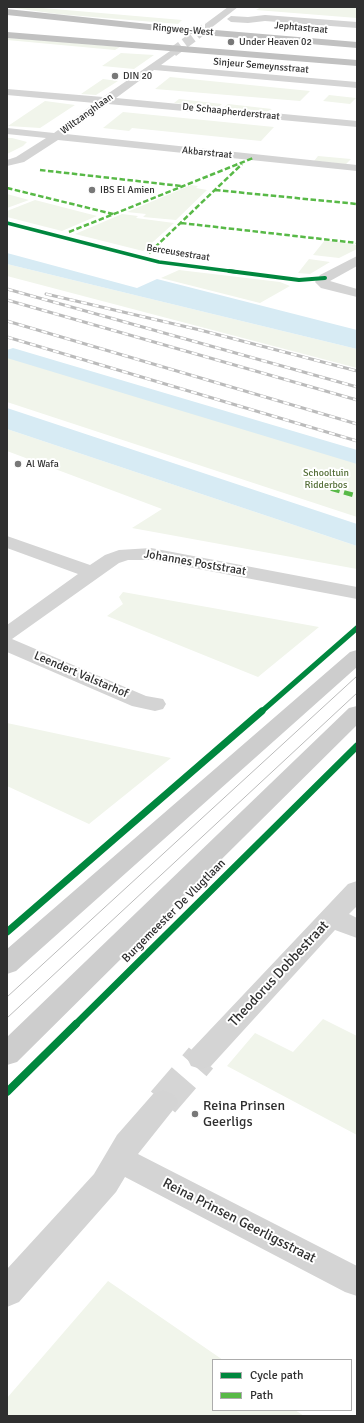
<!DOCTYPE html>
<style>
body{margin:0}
#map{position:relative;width:364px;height:1423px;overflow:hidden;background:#fff;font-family:Signika,sans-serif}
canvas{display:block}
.frame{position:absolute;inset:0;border:8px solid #2f2f2f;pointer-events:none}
.legend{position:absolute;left:212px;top:1359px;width:140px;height:52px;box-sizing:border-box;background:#fff;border:1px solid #acacac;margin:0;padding:5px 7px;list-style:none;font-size:12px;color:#2f2f2f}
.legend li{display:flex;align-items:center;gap:8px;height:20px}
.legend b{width:20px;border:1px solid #acacac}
</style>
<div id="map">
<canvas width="364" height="1423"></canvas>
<div class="frame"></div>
<ul class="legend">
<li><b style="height:5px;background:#00873e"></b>Cycle path</li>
<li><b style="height:5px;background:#58b947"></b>Path</li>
</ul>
</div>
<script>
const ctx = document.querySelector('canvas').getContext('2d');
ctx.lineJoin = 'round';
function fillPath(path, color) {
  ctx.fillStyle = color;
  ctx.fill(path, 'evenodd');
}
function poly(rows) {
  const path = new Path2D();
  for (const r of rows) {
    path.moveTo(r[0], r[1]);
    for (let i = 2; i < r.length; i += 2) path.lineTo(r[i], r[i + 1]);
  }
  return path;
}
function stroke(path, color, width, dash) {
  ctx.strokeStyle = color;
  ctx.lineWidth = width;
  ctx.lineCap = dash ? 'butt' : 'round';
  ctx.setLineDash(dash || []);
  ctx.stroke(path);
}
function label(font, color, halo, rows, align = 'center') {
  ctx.font = font + ' Signika,sans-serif';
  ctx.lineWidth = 4;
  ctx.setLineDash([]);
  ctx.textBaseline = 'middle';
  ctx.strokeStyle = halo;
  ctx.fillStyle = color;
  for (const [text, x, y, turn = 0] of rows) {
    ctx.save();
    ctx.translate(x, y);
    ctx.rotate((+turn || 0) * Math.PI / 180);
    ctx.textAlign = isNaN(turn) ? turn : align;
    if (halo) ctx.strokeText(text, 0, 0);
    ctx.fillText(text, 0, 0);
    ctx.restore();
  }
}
fillPath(poly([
 [7,7,31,7,182,20,178,24,57,14],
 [261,7,357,7,357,18,256,10],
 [7,38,40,40,120,47,115,50,7,40],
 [121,53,154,55,134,69,102,66],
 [170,77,310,91,300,101,155,89],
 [103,79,118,81,96,95,81,94],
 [329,95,356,98,350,104,323,101],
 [179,99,222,104,217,108,174,103],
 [45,101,75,105,40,128,8,126],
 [228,104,272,109,266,112,223,108],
 [123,112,274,127,261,141,132,128,129,131,103,128],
 [7,138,12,138,27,142,23,146,7,154],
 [318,156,351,159,346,164,314,161],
 [191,185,198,186,196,188,207,190,176,220,143,217,146,214,127,212],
 [7,194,29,200,7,208],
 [35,200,97,216,62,231,7,217,7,211],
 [122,214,138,216,136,218,174,223,143,251,75,234],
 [325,240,357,245,357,249,339,258,313,255],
 [309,259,330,262,310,274,298,273],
 [7,264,357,349,357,368,7,276],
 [179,270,280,282,290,286,260,303,161,278],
 [7,354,357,459,357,517,7,402],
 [7,429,357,546,357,569,132,528,162,509,7,451],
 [123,592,319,627,258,677,107,616,123,604,119,597],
 [7,723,171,758,89,824,7,786],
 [323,1019,357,1036,357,1135,227,1066,255,1033,293,1052],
 [108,1281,223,1360,213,1360,213,1410,295,1410,304,1416,7,1416,7,1398]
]), '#f1f5eb');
fillPath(poly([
 [7,253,137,288,157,279,357,330,357,349,7,264],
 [7,408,357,524,357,546,7,429]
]), '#d7ebf4');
fillPath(poly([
 [13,348,357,450,357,464,7,358,7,350,13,348]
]), '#d7ebf4');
stroke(poly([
 [173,52,208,26]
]), '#d5d5d5', 10, [10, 4.5]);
stroke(poly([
 [163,1102,201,1058]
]), '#d5d5d5', 32, [32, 16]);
fillPath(poly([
 [228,7,238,7,211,28,205,28,205,24,228,7],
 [265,15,357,22,357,28,265,21,248,23,231,22,227,19,231,16,248,17,265,15],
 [173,49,178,52,176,54,161,65,357,82,357,88,154,70,116,98,357,121,357,127,108,104,66,134,357,165,357,171,58,140,24,162,7,166,7,160,16,157,46,138,7,134,7,128,54,133,95,103,7,95,7,89,103,97,173,49],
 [357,256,357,266,330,281,357,289,357,297,321,288,315,282,320,275,357,256],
 [7,536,90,565,105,555,119,550,151,548,357,587,357,599,151,560,128,560,119,563,12,639,146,696,163,699,166,704,163,709,155,711,132,706,7,652,7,625,78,574,7,548,7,536],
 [357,881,357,906,349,914,357,918,357,938,335,930,211,1066,201,1069,191,1066,187,1058,191,1050,348,884,357,881],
 [163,1090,173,1094,178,1102,173,1110,138,1154,357,1266,357,1296,345,1292,125,1177,116,1192,19,1302,7,1307,7,1269,94,1174,117,1135,153,1094,163,1090]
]), '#d4d4d4');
fillPath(poly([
 [357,650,357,667,16,971,7,974,7,949,350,652,357,650],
 [357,706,357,725,17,1062,7,1065,7,1037,349,708,357,706]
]), '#cdcdcd');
fillPath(poly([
 [7,9,168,26,357,42,357,48,168,32,7,15,7,9],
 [7,32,357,60,357,66,7,38,7,32]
]), '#c1c1c1');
stroke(poly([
 [7,997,357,676],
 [7,1018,357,693]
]), '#bbb', 1);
const rail = poly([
 [7,289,357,387],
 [46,294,200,330,357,371],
 [7,300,357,400],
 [7,321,357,424],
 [7,337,357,441]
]);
stroke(rail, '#bbb', 3);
stroke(rail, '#fff', 2, [6]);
stroke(poly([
 [40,170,181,186],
 [7,188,113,214],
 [215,190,357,204],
 [181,223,357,243],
 [69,232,253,158],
 [149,253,242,164]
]), '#58b947', 2.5, [5.5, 2.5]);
stroke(poly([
 [318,485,357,496]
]), '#58b947', 4.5, [9, 4.5]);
stroke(poly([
 [7,223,159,262,237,272]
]), '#00873e', 3.5);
stroke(poly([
 [229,271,299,280,325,278]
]), '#00873e', 4);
stroke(poly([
 [261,712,357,628]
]), '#00873e', 5.5);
stroke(poly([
 [7,932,262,711],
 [75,1025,357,746]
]), '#00873e', 7);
stroke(poly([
 [7,1092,76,1024]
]), '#00873e', 8);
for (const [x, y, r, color] of [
 [231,42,4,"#787878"],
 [115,76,4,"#787878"],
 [92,190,4,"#787878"],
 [18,464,4,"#787878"],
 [195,1114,4,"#787878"]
]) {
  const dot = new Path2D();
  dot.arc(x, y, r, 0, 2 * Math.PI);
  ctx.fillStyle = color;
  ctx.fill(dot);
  stroke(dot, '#fff', 1.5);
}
label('10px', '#2f2f2f', '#fff', [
 ["Jephtastraat",301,28,5],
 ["Ringweg-West",183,30,5],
 ["Sinjeur Semeynsstraat",261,66,5],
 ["De Schaapherderstraat",231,112,6],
 ["Wiltzanghlaan",87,114,-36],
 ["Akbarstraat",207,153,6],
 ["Berceusestraat",178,253,9]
]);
label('10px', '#2f2f2f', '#fff', [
 ["Under Heaven 02",239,42],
 ["DIN 20",123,76],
 ["IBS El Amien",100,190],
 ["Al Wafa",26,464]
], 'left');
label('10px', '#556f38', '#fff', [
 ["Schooltuin",326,473],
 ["Ridderbos",326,485]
]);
label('12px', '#2f2f2f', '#fff', [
 ["Johannes Poststraat",195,563,10],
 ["Leendert Valstarhof",81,675,23],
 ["Burgemeester De Vlugtlaan",174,911,-45]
]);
label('14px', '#2f2f2f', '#fff', [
 ["Theodorus Dobbestraat",279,974,-47],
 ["Reina Prinsen Geerligsstraat",239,1221,27]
]);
label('14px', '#2f2f2f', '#fff', [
 ["Reina Prinsen",203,1106],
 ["Geerligs",203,1122]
], 'left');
</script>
